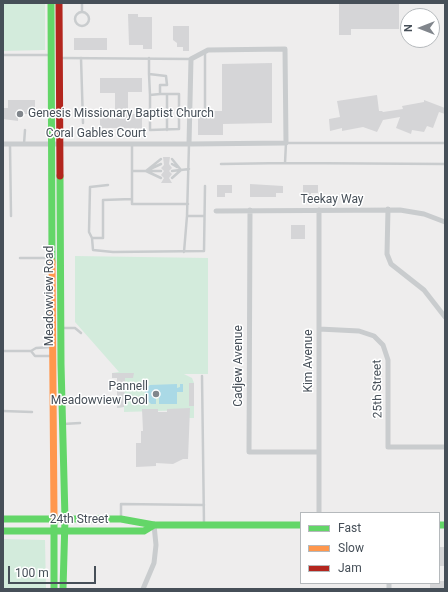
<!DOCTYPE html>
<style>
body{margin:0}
#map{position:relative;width:448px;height:592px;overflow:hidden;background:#eeeded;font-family:Roboto,sans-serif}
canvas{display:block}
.frame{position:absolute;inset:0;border:4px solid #464f58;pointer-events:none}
.legend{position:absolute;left:300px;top:512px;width:140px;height:72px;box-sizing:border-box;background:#fff;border:1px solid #b5b9bc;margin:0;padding:5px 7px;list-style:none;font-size:12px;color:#464f58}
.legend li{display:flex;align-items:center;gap:8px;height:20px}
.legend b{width:20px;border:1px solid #b5b9bc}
.north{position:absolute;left:400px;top:8px;width:40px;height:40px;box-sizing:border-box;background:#fff;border:1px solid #b5b9bc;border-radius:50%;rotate:270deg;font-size:11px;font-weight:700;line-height:16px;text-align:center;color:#464f58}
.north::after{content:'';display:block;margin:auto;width:14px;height:18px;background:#81868c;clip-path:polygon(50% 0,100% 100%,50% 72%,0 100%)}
.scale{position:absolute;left:8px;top:566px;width:88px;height:18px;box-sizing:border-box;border:2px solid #464f58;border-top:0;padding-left:5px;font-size:12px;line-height:14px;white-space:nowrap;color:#464f58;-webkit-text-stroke:3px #fff;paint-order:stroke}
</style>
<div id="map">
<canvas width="448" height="592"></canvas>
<div class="frame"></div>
<ul class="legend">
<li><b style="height:5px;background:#63d668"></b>Fast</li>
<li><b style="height:5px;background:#ff974d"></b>Slow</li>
<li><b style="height:5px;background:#b3261e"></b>Jam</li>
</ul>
<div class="north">N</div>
<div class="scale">100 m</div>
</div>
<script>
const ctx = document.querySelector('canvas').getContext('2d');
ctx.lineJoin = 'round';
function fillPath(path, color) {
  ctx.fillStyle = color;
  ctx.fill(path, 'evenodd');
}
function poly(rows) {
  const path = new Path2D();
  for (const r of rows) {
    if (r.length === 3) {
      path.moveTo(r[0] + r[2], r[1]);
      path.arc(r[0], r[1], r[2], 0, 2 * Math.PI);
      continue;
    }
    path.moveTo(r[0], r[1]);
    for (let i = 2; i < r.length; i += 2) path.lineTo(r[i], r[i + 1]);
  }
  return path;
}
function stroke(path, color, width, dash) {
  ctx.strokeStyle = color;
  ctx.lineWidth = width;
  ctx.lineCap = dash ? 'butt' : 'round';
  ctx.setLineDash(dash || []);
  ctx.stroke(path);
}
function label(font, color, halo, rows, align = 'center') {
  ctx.font = font + ' Roboto,sans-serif';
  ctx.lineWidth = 3;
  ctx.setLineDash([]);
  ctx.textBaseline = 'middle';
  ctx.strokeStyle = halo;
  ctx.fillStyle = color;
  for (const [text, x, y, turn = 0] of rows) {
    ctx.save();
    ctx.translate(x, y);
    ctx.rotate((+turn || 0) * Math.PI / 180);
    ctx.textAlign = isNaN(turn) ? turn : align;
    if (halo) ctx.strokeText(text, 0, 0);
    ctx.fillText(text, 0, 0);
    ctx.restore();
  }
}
fillPath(poly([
 [3,3,45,3,45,50,3,51],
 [75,256,208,258,208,374,184,374,192,378,194,383,194,418,189,418,188,410,124,412,124,407,117,408,117,378,112,378,112,373,119,372,75,322],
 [3,539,45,540,46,589,3,589]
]), '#d3ebdc');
fillPath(poly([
 [177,384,177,388,180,387,180,384,183,384,183,392,177,392,177,404,159,404,159,392,156,392,156,404,151,404,145,398,145,389,150,385]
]), '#aad9e6');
fillPath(poly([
 [339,3,399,3,399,29,351,29,351,35,339,35],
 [128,14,138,14,138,17,152,17,152,49,143,49,143,45,129,45],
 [173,26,189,26,189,51,183,51,183,47,177,47,177,43,173,40],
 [74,38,107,38,107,50,74,50],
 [272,63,272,123,223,124,223,135,198,135,198,115,211,115,211,111,222,111,222,64],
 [100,78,142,78,142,92,128,92,128,114,142,114,142,131,135,131,135,128,100,128,100,114,115,114,115,93,100,93],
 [377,95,379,111,382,111,383,112,403,109,402,106,424,102,424,100,445,108,445,114,439,112,433,128,427,126,424,132,412,130,411,134,396,128,400,117,383,120,377,132,363,127,342,131,342,128,330,131,329,119,340,117,337,101],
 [8,100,35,100,35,114,18,114,18,121,3,119,3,108,8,108],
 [163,157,170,157,169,164,172,168,169,171,172,174,169,178,172,183,161,183,164,178,161,175,164,171,161,168,164,165],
 [250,184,283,186,283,193,276,193,276,197,250,197],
 [217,185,232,185,232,193,225,193,225,197,217,197],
 [303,185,318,185,318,193,311,193,311,197,303,197],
 [291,225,305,225,305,239,291,239],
 [112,373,134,373,133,378,125,378,124,407,117,408,117,378,112,378],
 [189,383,194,383,194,406,189,406],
 [190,408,188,459,183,459,173,464,156,463,156,466,136,467,136,443,141,443,141,431,143,431,142,409,158,409,158,412,167,412,167,409],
 [439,547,445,547,445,566,439,566],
 [439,581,445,581,445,588,430,588,430,583,439,583]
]), '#d5d5d7');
stroke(poly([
 [82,3,82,11],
 [82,19,7],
 [3,55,50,55],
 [60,58,191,59],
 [81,58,83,123],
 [149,58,149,74,150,95,150,130,179,129,179,94,160,94,160,85,167,85,166,76,149,74],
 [167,94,167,130],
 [150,95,160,94],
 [205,109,205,52],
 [445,143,286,143,285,163,445,164],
 [24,144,25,130],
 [132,144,132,204,188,204],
 [10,145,11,216],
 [172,159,181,170],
 [172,164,177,167],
 [221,164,285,163],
 [150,169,161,164],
 [132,171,146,171,161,178],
 [146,171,161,159],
 [147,171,161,171],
 [172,171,180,170],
 [172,178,181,170,189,169],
 [132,199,103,200,103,238,92,238,93,250,113,252,204,251,205,186],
 [187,216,189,144],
 [92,238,89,232,90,187,108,185],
 [184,252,187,216,204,216],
 [20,258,52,258],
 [62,328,75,328,81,333],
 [3,351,31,351,36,348,51,347],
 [31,351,35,356,51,356],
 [202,376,204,524],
 [3,411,32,412],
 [63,424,80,423],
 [121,519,121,504,204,505]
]), '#c9ccce', 2.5);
stroke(poly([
 [3,144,190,144,286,143,285,49,208,50,191,59,189,144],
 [388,209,387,254,391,264,424,290,445,317],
 [250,210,249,452,319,452],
 [319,210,319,513],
 [216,211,400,210,424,214,445,222],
 [319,329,359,331,374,336,383,345,388,360,388,447,445,447],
 [389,583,389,589],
 [143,589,154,563,156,545,154,525]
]), '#c9ccce', 5);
stroke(poly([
 [51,3,52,262],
 [60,176,61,364,65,519,63,589],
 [54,517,54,589],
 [3,519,121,519,154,525,301,525],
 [439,525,445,525],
 [3,531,144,531,154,525]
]), '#63d668', 7);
stroke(poly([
 [52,262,54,517]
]), '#ff974d', 7);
stroke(poly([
 [59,3,60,176]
]), '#b3261e', 7);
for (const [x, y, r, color] of [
 [20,114,4,"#81868c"],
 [156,394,4,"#81868c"]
]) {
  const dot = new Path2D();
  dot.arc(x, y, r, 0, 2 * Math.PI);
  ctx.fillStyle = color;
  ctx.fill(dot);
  stroke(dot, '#fff', 1.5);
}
label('12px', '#464f58', '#fff', [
 ["Genesis Missionary Baptist Church",28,114],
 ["Pannell",148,387,"right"],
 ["Meadowview Pool",148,401,"right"]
], 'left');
label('12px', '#464f58', '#fff', [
 ["Coral Gables Court",96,134],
 ["Teekay Way",332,200],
 ["Meadowview Road",50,296,-90],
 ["Kim Avenue",309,361,-90],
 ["Cadjew Avenue",239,366,-90],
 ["25th Street",378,389,-91],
 ["24th Street",79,520]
]);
</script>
